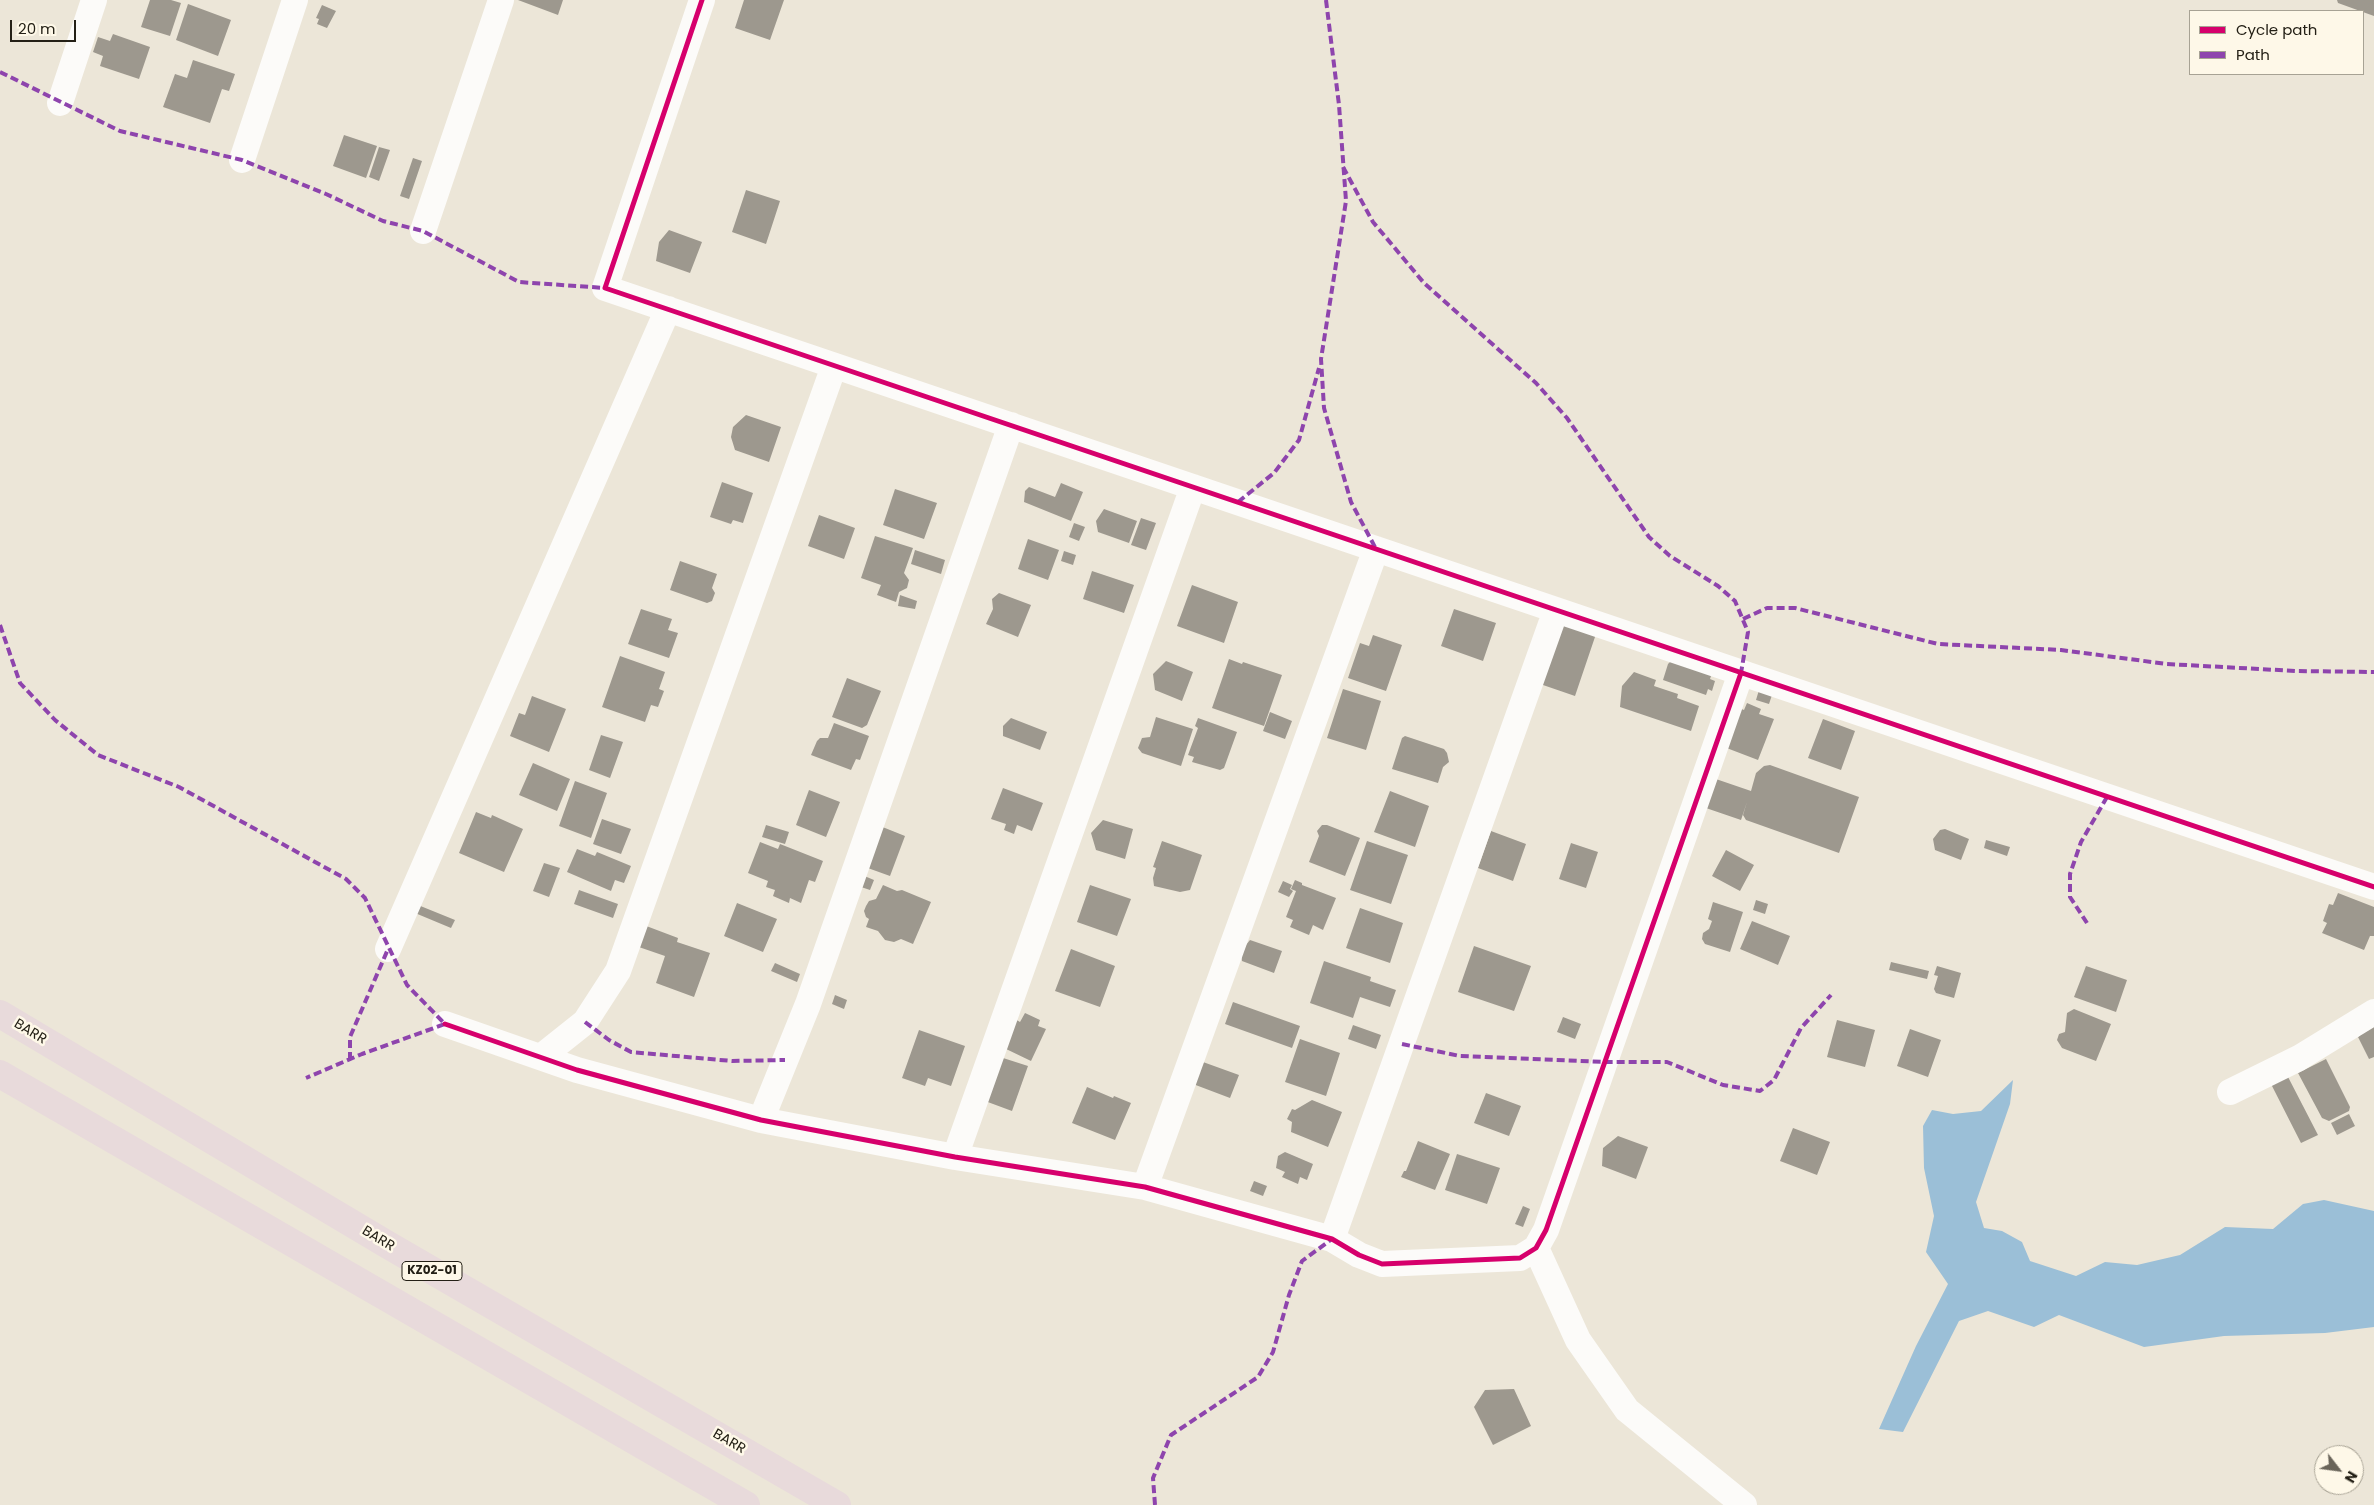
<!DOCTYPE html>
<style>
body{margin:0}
#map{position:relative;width:2374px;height:1505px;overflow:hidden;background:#ece6d8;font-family:Poppins,sans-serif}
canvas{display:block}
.legend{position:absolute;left:2189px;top:10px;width:175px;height:65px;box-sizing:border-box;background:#fef8e8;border:1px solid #a7a294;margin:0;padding:6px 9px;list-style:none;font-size:15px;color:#242016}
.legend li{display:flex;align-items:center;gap:10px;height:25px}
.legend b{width:25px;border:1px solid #a7a294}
.north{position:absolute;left:2314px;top:1445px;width:50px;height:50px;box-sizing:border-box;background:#fef8e8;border:1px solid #a7a294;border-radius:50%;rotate:120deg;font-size:14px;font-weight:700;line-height:20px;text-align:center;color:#242016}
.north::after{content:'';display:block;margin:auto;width:18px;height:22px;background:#6a655a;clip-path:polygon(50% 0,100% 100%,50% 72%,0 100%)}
.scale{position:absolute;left:10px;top:20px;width:66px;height:22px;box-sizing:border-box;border:2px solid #242016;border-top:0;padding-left:6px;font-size:15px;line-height:18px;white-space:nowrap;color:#242016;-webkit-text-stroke:4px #fef8e8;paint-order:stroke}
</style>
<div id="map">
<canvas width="2374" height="1505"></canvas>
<ul class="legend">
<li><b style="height:6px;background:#d6006c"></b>Cycle path</li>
<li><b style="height:6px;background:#8e44ad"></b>Path</li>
</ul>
<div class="north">N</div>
<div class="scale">20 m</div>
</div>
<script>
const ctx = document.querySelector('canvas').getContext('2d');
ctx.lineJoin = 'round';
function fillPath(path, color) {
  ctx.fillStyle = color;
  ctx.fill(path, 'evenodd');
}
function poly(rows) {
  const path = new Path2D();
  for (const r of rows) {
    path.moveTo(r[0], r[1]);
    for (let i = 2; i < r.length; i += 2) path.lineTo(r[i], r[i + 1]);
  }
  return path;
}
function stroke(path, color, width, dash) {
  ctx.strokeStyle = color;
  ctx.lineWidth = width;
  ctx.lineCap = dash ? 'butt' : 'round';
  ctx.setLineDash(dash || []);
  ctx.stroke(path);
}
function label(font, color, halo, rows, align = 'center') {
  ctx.font = font + ' Poppins,sans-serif';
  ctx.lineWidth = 5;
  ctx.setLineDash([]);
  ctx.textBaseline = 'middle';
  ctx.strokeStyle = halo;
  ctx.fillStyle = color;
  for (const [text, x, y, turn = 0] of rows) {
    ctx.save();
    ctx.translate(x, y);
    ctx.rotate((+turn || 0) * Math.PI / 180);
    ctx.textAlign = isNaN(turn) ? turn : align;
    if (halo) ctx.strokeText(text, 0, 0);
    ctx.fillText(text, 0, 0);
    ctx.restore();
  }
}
fillPath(poly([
 [2013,1080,2010,1104,1976,1202,1984,1228,2002,1231,2022,1242,2030,1261,2076,1276,2105,1262,2137,1265,2180,1255,2225,1227,2273,1229,2303,1204,2324,1200,2374,1211,2374,1327,2325,1333,2224,1336,2144,1347,2059,1315,2034,1327,1988,1311,1959,1321,1903,1432,1879,1429,1916,1346,1948,1284,1926,1252,1934,1216,1924,1168,1923,1126,1932,1110,1953,1114,1981,1111]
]), '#9bbfd7');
fillPath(poly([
 [150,0,171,0,181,3,170,36,141,27],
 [518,0,563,0,558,15],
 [744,0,784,0,770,40,735,28],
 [2337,0,2374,0,2374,16,2338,3],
 [188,4,231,20,218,56,176,40],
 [322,5,336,11,327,28,317,24,319,19,316,18],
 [113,34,150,47,139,79,100,66,103,56,93,52,98,37,110,41],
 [193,60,235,74,229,91,222,89,210,123,163,107,175,74,187,78],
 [344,135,377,146,366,178,333,166],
 [379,147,390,150,379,181,369,177],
 [413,158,422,161,409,199,400,196],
 [746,190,780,201,766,244,732,232],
 [669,230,702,242,690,273,656,261,659,242],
 [746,415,781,427,769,462,735,450,731,437,733,427],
 [722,482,753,493,743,523,733,520,731,524,710,517],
 [1061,483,1083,492,1071,521,1024,502,1025,491,1029,487,1055,497],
 [895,489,937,503,924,539,883,525],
 [1104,509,1137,521,1129,543,1098,532,1096,521],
 [819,515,855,528,844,559,808,546],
 [1141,518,1156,523,1146,550,1131,545],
 [1074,523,1085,527,1079,541,1069,537],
 [875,536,913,548,904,573,909,580,907,588,899,592,896,602,877,595,881,585,861,578],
 [1028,539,1059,550,1048,580,1018,569],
 [915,550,945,560,941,574,911,564],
 [1064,551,1076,555,1073,565,1061,561],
 [680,561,717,574,712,588,715,593,712,601,707,603,670,590],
 [1092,571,1134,585,1124,613,1083,599],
 [1192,585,1238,602,1224,643,1177,626],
 [999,593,1031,605,1018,637,986,624,993,609,992,599],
 [900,595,917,601,915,609,898,606],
 [641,609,672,619,668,630,678,633,669,658,628,644],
 [1454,609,1496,623,1483,661,1441,646],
 [1562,622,1596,634,1575,696,1543,685,1541,681],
 [1373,635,1402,645,1386,691,1348,678,1360,643,1369,646],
 [620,656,665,672,659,689,664,691,658,707,651,705,645,722,602,707],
 [1229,659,1242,664,1243,662,1282,675,1264,726,1212,708],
 [1672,660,1712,673,1710,679,1715,681,1712,691,1708,689,1706,695,1663,680,1668,664],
 [1166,661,1193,672,1182,701,1155,690,1153,674],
 [1634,672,1656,680,1654,686,1678,694,1677,698,1699,706,1691,731,1620,707,1622,686],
 [847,678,881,691,867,725,862,728,832,717],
 [1343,689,1381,701,1366,750,1327,738],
 [1759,690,1772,695,1769,704,1756,700],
 [532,696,566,709,549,752,510,736,519,713,525,715],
 [1747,703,1761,709,1759,714,1774,719,1758,760,1724,747,1739,708,1744,710],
 [1270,712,1292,721,1285,739,1263,731],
 [1156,717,1193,729,1181,766,1142,753,1138,748,1142,738,1150,737],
 [1011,718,1047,732,1040,750,1003,736,1003,726],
 [1198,718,1237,732,1224,768,1220,770,1192,762,1194,757,1188,755,1198,728,1195,726],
 [1823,719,1855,731,1841,770,1808,758],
 [834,723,869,736,860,760,856,759,851,770,811,755,817,741,820,738,828,738],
 [601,735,623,742,610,778,589,770],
 [1405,736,1444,749,1447,753,1449,762,1443,767,1438,783,1392,769,1402,738],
 [533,763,570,779,557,811,519,795],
 [1770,765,1859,797,1839,853,1746,820,1743,815,1747,802,1741,820,1703,807,1713,778,1751,791,1756,773,1764,766],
 [575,781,607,793,591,838,559,826],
 [1003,788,1043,803,1032,831,1017,825,1014,834,1004,830,1006,824,991,819],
 [809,790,840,802,826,837,796,825],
 [1390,791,1429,806,1415,847,1374,832],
 [476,812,491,818,492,815,523,829,504,872,459,853],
 [602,819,631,829,621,854,593,844],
 [1103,820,1133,829,1125,859,1096,850,1091,833],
 [766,825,789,832,785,844,762,837],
 [1322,825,1327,825,1360,838,1345,876,1309,862,1319,836,1317,831],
 [880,826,905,836,890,876,865,867],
 [1945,829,1969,839,1961,860,1935,850,1933,839,1940,830],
 [1491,831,1526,844,1513,881,1478,868],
 [1986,840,2010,847,2007,856,1984,848],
 [1162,841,1202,855,1190,890,1180,892,1154,886,1153,878,1156,868,1153,867],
 [1367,841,1408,855,1391,904,1350,890],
 [760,842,778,849,780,844,823,861,815,882,809,880,801,903,790,898,789,903,773,896,775,890,766,887,768,881,748,873],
 [1571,843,1598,852,1586,888,1559,879],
 [577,849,595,856,597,852,631,866,624,883,615,880,611,891,567,872],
 [1726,850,1754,865,1740,891,1712,876],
 [544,863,560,868,549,897,533,891],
 [862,875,874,880,870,890,858,886],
 [1295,880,1302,883,1302,885,1336,898,1323,930,1313,925,1309,935,1290,927,1293,920,1286,917,1296,891,1291,889],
 [1283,881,1292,885,1290,889,1293,891,1289,897,1278,892],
 [883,885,897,891,902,890,931,902,913,944,901,939,894,942,885,940,878,931,866,927,869,919,866,917,864,911,866,906,869,901,876,899],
 [1090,885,1131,899,1117,936,1077,922],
 [579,890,618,904,613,918,574,904],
 [2338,893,2374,907,2374,936,2370,936,2364,950,2322,933,2327,923,2323,921,2329,904,2333,905],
 [1756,900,1768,904,1765,914,1753,910],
 [1713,902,1743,912,1730,952,1705,944,1702,939,1703,933,1709,929,1712,921,1708,919],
 [737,903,777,919,763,952,724,936],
 [418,905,455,920,451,928,415,913],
 [1360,908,1403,923,1390,963,1346,948],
 [1752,921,1790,936,1778,965,1740,949],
 [641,924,678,938,677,942,710,953,694,997,656,983,665,956,633,945],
 [1250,940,1282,951,1274,973,1242,961,1241,951],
 [1474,946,1531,966,1514,1011,1458,992],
 [1071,949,1115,966,1100,1007,1055,991],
 [1324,961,1371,977,1370,981,1396,990,1390,1007,1360,997,1353,1018,1310,1003],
 [1891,962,1929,971,1927,979,1889,970],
 [775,963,800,974,797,982,771,971],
 [1937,966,1961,973,1954,998,1936,993,1934,989,1938,976,1934,975],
 [2086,966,2127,980,2116,1012,2074,997],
 [835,995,847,1000,844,1009,832,1004],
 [1233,1002,1300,1026,1292,1048,1225,1024],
 [2074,1009,2111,1024,2096,1061,2062,1048,2057,1040,2059,1034,2065,1032,2067,1013],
 [1025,1013,1040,1020,1038,1026,1046,1029,1031,1061,1004,1048,1015,1019,1020,1022],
 [1563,1017,1581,1024,1575,1039,1557,1032],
 [1837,1020,1875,1030,1865,1067,1827,1057],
 [2374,1022,2374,1057,2369,1059,2358,1037],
 [1353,1025,1381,1035,1376,1049,1348,1039],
 [1910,1029,1941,1040,1928,1077,1897,1066],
 [919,1030,965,1046,951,1086,928,1078,925,1086,902,1078],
 [1300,1039,1340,1053,1326,1096,1285,1082],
 [1000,1057,1028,1066,1012,1111,985,1101],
 [2326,1059,2350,1107,2349,1111,2329,1121,2322,1118,2298,1073],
 [1203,1062,1239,1075,1230,1098,1193,1084],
 [2287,1075,2318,1135,2301,1143,2271,1084],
 [1087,1087,1113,1098,1114,1096,1131,1103,1115,1140,1072,1123],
 [1486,1093,1521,1106,1509,1136,1474,1123],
 [1312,1100,1342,1112,1328,1147,1291,1132,1292,1122,1287,1119,1292,1109,1295,1110],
 [2349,1114,2355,1126,2337,1135,2331,1123],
 [1793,1128,1830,1142,1817,1175,1780,1161],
 [1618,1136,1648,1147,1636,1179,1602,1166,1603,1148],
 [1418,1141,1450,1154,1435,1190,1401,1177,1404,1171,1406,1171],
 [1285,1152,1313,1164,1307,1180,1300,1177,1298,1184,1282,1177,1285,1172,1276,1168,1278,1156],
 [1457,1154,1500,1168,1487,1204,1445,1190],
 [1254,1181,1267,1186,1263,1196,1250,1191],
 [1523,1206,1530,1209,1523,1227,1515,1224],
 [1514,1389,1531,1426,1493,1445,1474,1407,1485,1390]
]), '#9d988e');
stroke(poly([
 [702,0,605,288,2374,887],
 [60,103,94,0],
 [242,160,295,0],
 [423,231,501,0],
 [388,949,668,309],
 [445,1024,577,1070,761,1120,955,1157,1145,1187,1332,1239,1359,1255,1382,1264,1520,1258,1536,1248,1546,1230,1741,673],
 [541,1057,585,1022,618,971,834,366],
 [2230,1092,2299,1058,2374,1012],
 [761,1120,808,1004,1011,425],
 [955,1157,1193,487],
 [1145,1187,1376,549],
 [1332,1239,1556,610],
 [1536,1248,1578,1340,1627,1410,1744,1505]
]), '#fcfbf9', 26);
stroke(poly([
 [0,1014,388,1245,837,1505],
 [0,1074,746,1505]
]), '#e8dadb', 28);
stroke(poly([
 [1326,0,1339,105,1346,201,1321,359,1324,408,1351,502,1376,549],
 [0,72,120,131,242,160,326,194,383,221,423,231,519,282,605,288],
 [1343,167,1373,222,1424,283,1536,383,1567,418,1649,537,1670,556,1718,586,1735,601,1748,632,1741,673],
 [1238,502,1274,473,1299,440,1319,368],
 [1743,619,1767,608,1795,608,1938,644,2061,650,2167,664,2296,671,2374,672],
 [0,625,20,683,55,720,98,755,179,787,346,879,365,898,407,985,445,1024,362,1054,306,1078],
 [2087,923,2070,897,2070,874,2081,842,2107,797],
 [585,1022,609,1040,631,1052,732,1061,785,1060],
 [1402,1044,1460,1056,1605,1062,1667,1062,1723,1085,1760,1091,1774,1080,1801,1028,1831,995],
 [350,1060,350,1037,388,949],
 [1155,1505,1153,1478,1171,1435,1258,1377,1273,1352,1289,1295,1302,1261,1332,1239]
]), '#8e44ad', 4, [8, 4]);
stroke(poly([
 [702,0,605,288,2374,887],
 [445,1024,577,1070,761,1120,955,1157,1145,1187,1332,1239,1359,1255,1382,1264,1520,1258,1536,1248,1546,1230,1741,673]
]), '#d6006c', 5);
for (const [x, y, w] of [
 [432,1271,60]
]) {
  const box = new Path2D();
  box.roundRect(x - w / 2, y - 9.5, w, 19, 4);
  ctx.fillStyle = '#fef8e8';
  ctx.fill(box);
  stroke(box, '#242016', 1);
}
label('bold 12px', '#242016', null, [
 ["KZ02-01",432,1271]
]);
label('14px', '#242016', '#fef8e8', [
 ["BARR",30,1032,31],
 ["BARR",378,1239,31],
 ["BARR",729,1442,30]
]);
</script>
